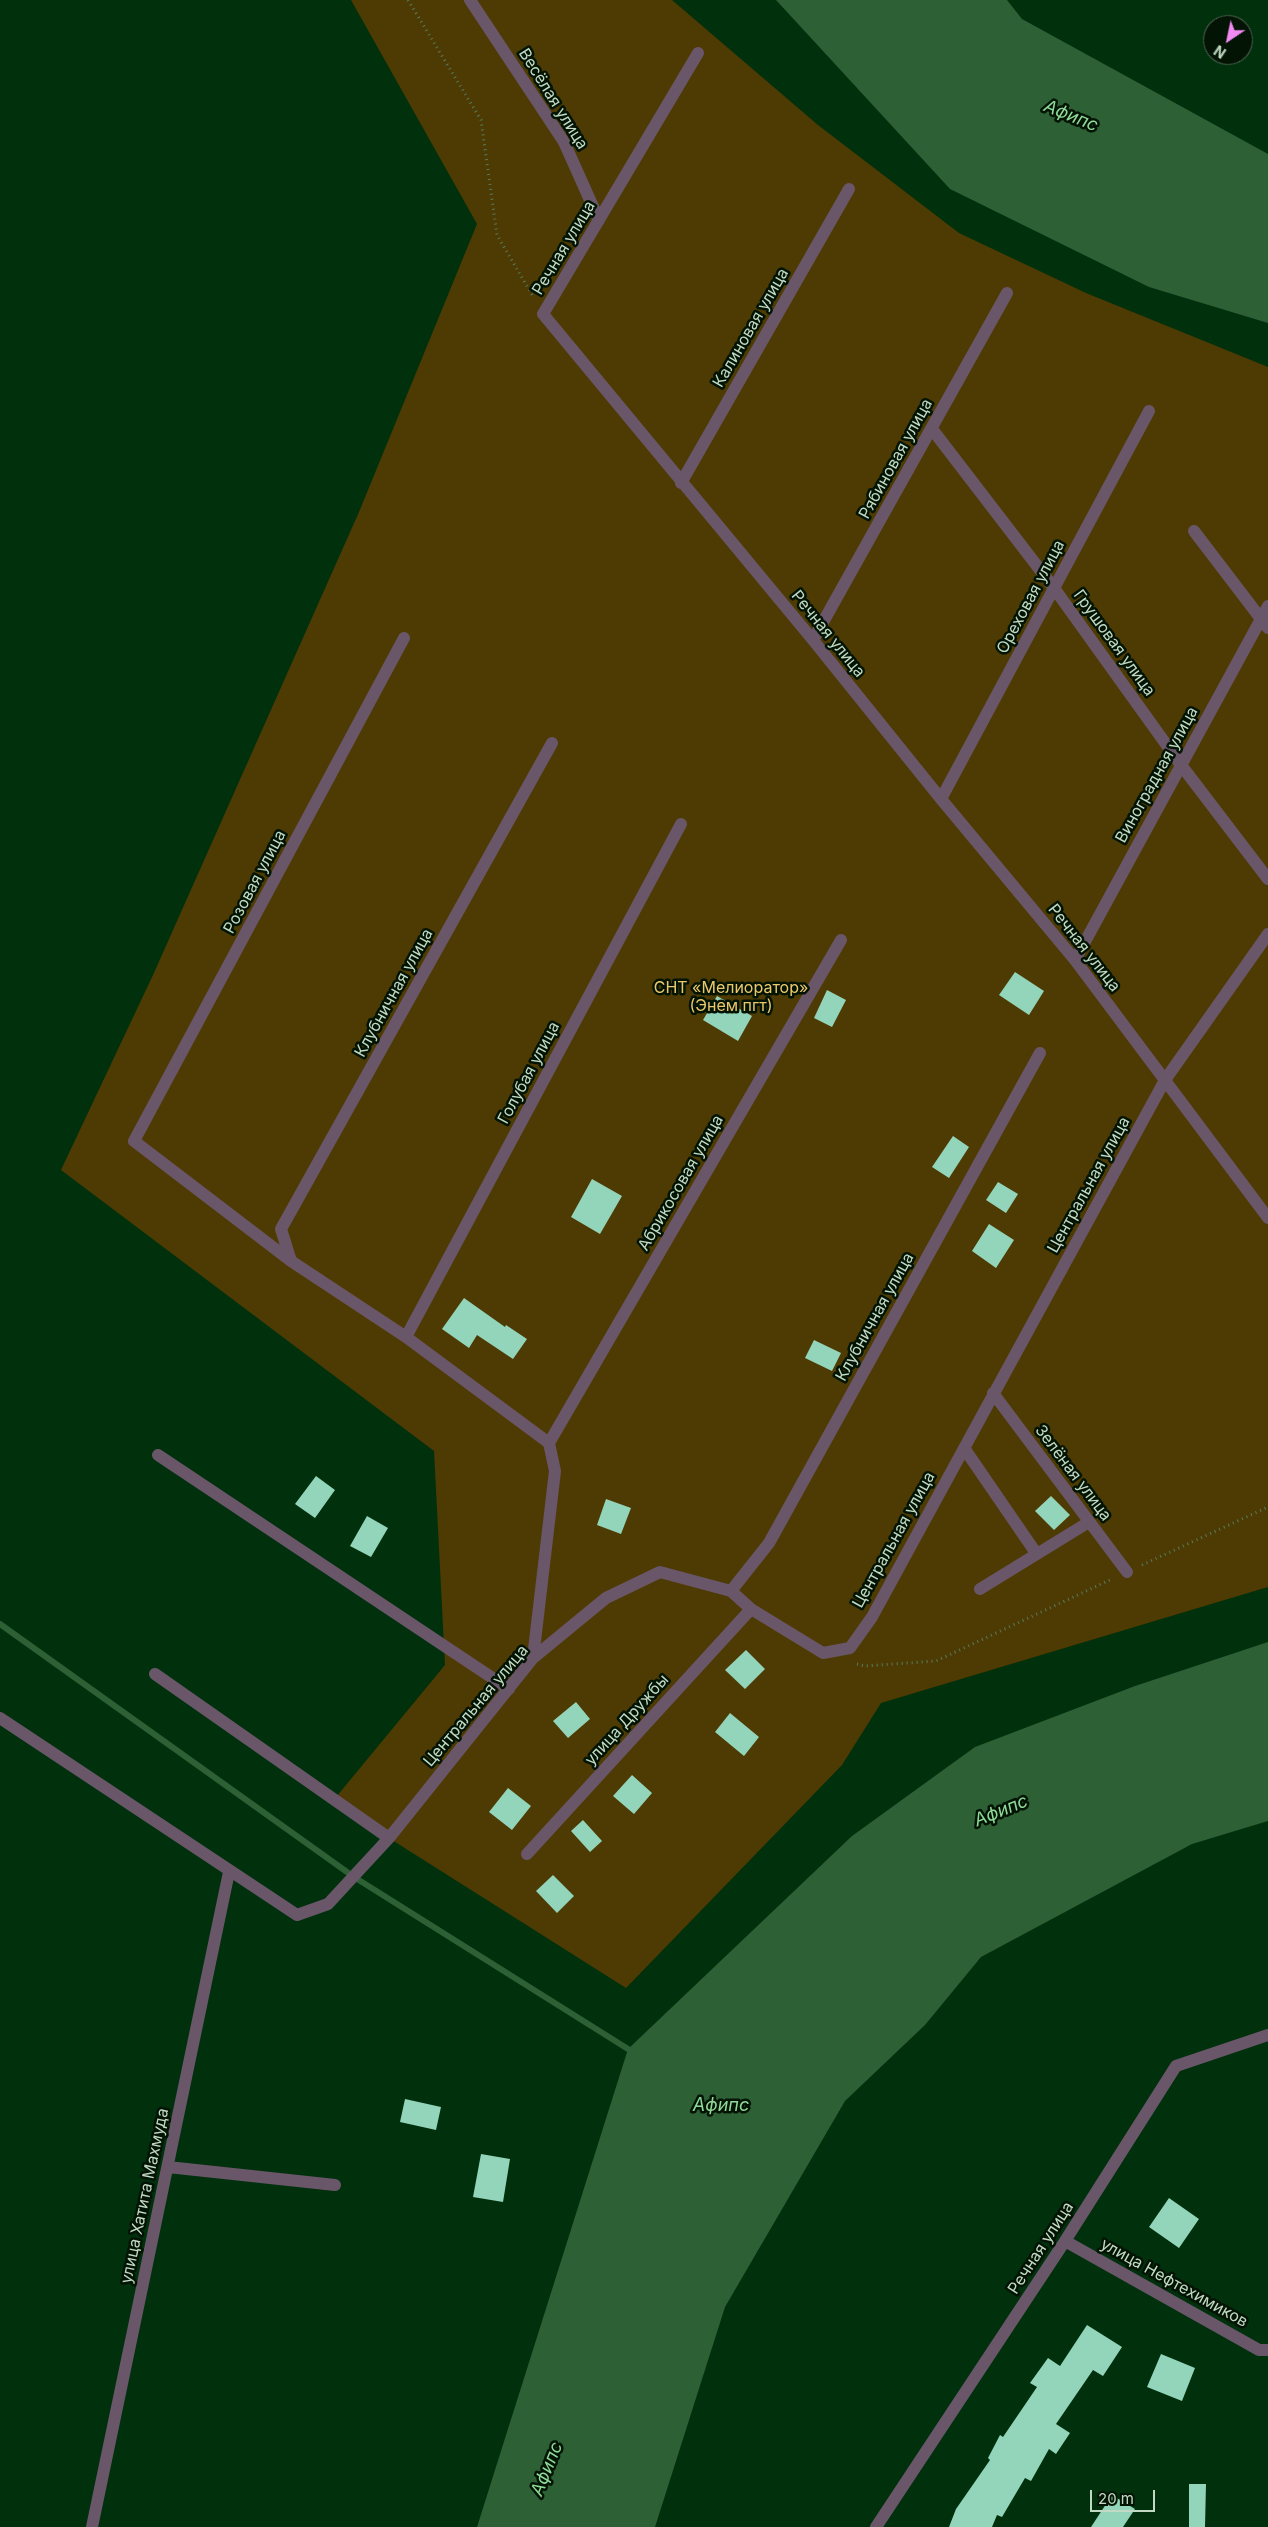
<!DOCTYPE html>
<meta charset="utf-8">
<style>
body{margin:0}
#map{position:relative;width:1268px;height:2527px;overflow:hidden;background:#01300d;font-family:Inter,sans-serif}
canvas{display:block}
.north{position:absolute;left:1203px;top:15px;width:50px;height:50px;box-sizing:border-box;background:#031405;border:1px solid #4f6351;border-radius:50%;rotate:214deg;font-size:14px;font-weight:700;line-height:20px;text-align:center;color:#c2dac4}
.north::after{content:'';display:block;margin:auto;width:18px;height:22px;background:#f38af2;clip-path:polygon(50% 0,100% 100%,50% 72%,0 100%)}
.scale{position:absolute;left:1090px;top:2490px;width:65px;height:22px;box-sizing:border-box;border:2px solid #c2dac4;border-top:0;padding-left:6px;font-size:15px;line-height:18px;white-space:nowrap;color:#c2dac4;-webkit-text-stroke:4px #031405;paint-order:stroke}
</style>
<div id="map">
<canvas width="1268" height="2527"></canvas>
<div class="north">N</div>
<div class="scale">20 m</div>
</div>
<script>
const ctx = document.querySelector('canvas').getContext('2d');
ctx.lineJoin = 'round';
function fillPath(path, color) {
  ctx.fillStyle = color;
  ctx.fill(path, 'evenodd');
}
function poly(rows) {
  const path = new Path2D();
  for (const r of rows) {
    path.moveTo(r[0], r[1]);
    for (let i = 2; i < r.length; i += 2) path.lineTo(r[i], r[i + 1]);
  }
  return path;
}
function stroke(path, color, width, dash) {
  ctx.strokeStyle = color;
  ctx.lineWidth = width;
  ctx.lineCap = dash ? 'butt' : 'round';
  ctx.setLineDash(dash || []);
  ctx.stroke(path);
}
function label(font, color, halo, rows, align = 'center') {
  ctx.font = font + ' Inter,sans-serif';
  ctx.lineWidth = 5;
  ctx.setLineDash([]);
  ctx.textBaseline = 'middle';
  ctx.strokeStyle = halo;
  ctx.fillStyle = color;
  for (const [text, x, y, turn = 0] of rows) {
    ctx.save();
    ctx.translate(x, y);
    ctx.rotate((+turn || 0) * Math.PI / 180);
    ctx.textAlign = isNaN(turn) ? turn : align;
    if (halo) ctx.strokeText(text, 0, 0);
    ctx.fillText(text, 0, 0);
    ctx.restore();
  }
}
fillPath(poly([
 [351,0,672,0,818,125,959,233,1086,293,1268,367,1268,1587,881,1703,842,1765,626,1988,332,1802,445,1665,434,1451,61,1170,153,975,359,512,477,224]
]), '#4e3b03');
fillPath(poly([
 [776,0,1007,0,1022,19,1268,154,1268,323,1149,287,950,189],
 [1268,1642,1268,1821,1192,1844,981,1957,925,2025,845,2101,725,2307,655,2527,477,2527,628,2049,852,1836,975,1747,1135,1686]
]), '#2d6035');
stroke(poly([
 [0,1624,354,1877,628,2049]
]), '#2d6035', 6);
fillPath(poly([
 [1015,972,1044,991,1029,1015,999,995],
 [827,990,846,1000,832,1027,814,1018],
 [717,996,752,1016,738,1041,703,1020],
 [953,1136,969,1147,949,1178,932,1167],
 [592,1179,622,1196,600,1234,571,1217],
 [998,1182,1018,1194,1006,1213,986,1200],
 [989,1224,1014,1240,996,1268,972,1251],
 [464,1298,505,1327,506,1325,527,1339,513,1359,477,1335,469,1348,442,1329],
 [814,1340,841,1353,832,1371,805,1358],
 [316,1476,335,1490,315,1518,295,1504],
 [1051,1496,1070,1515,1054,1530,1035,1511],
 [606,1499,631,1508,621,1534,597,1525],
 [367,1516,388,1528,371,1557,350,1546],
 [746,1650,765,1669,745,1689,725,1670],
 [576,1702,590,1719,568,1738,553,1721],
 [730,1713,759,1737,744,1756,715,1732],
 [632,1775,652,1793,634,1814,613,1796],
 [508,1788,531,1806,512,1830,489,1812],
 [583,1820,602,1841,590,1852,571,1831],
 [553,1875,574,1896,557,1913,536,1891],
 [405,2099,441,2107,436,2130,400,2122],
 [481,2154,510,2159,503,2202,473,2197],
 [1169,2198,1199,2219,1179,2248,1149,2227],
 [1087,2325,1122,2347,1103,2376,1093,2370,1056,2424,1070,2433,1056,2454,1049,2449,1031,2481,1025,2478,1002,2517,997,2515,992,2527,949,2527,956,2509,990,2460,988,2458,1000,2435,1003,2437,1037,2387,1030,2383,1048,2358,1060,2366],
 [1161,2354,1195,2368,1182,2401,1147,2387],
 [1189,2484,1206,2484,1205,2527,1189,2527],
 [1112,2495,1135,2509,1123,2527,1091,2527]
]), '#92d5ba');
stroke(poly([
 [408,0,481,120,497,235,534,298],
 [1142,1565,1268,1507],
 [857,1664,865,1666,936,1661,1112,1579]
]), '#567b5e', 3, [1, 4]);
stroke(poly([
 [470,0,564,142,599,220],
 [698,53,543,314,813,640,941,799,1075,960,1268,1218],
 [932,429,1054,588,1181,765,1268,879],
 [681,483,849,189],
 [1194,531,1268,628],
 [404,638,134,1141,291,1261,406,1337,549,1443,555,1471,533,1658],
 [813,640,1007,293],
 [941,799,1149,411],
 [1075,960,1268,606],
 [291,1261,281,1229,552,743],
 [406,1337,681,824],
 [993,1393,1127,1572],
 [549,1443,841,940],
 [964,1448,1036,1553],
 [158,1455,509,1689],
 [980,1589,1089,1522],
 [731,1591,769,1543,1040,1053],
 [155,1674,389,1838],
 [0,1718,297,1915,328,1904,389,1838,533,1658,606,1598,660,1572,731,1591,751,1609,823,1653,850,1648,872,1617,1165,1080,1268,934],
 [527,1854,751,1609],
 [168,2167,335,2185],
 [1065,2241,1259,2350,1268,2350],
 [92,2527,229,1872],
 [876,2527,1065,2241,1176,2066,1268,2035]
]), '#6a5669', 12);
label('16px', '#c2dac4', '#031405', [
 ["Весёлая улица",553,99,58],
 ["Речная улица",564,248,-59],
 ["Калиновая улица",751,328,-60],
 ["Рябиновая улица",896,459,-61],
 ["Ореховая улица",1031,597,-62],
 ["Речная улица",828,634,51],
 ["Грушовая улица",1114,643,54],
 ["Виноградная улица",1157,775,-61],
 ["Розовая улица",255,882,-62],
 ["Речная улица",1084,948,52],
 ["Клубничная улица",394,993,-61],
 ["Голубая улица",529,1073,-62],
 ["Абрикосовая улица",681,1183,-60],
 ["Центральная улица",1089,1185,-61],
 ["Клубничная улица",875,1317,-61],
 ["Зелёная улица",1073,1473,53],
 ["Центральная улица",894,1540,-61],
 ["Центральная улица",476,1706,-50],
 ["улица Дружбы",627,1720,-48],
 ["улица Хатита Махмуда",145,2196,-78],
 ["Речная улица",1041,2248,-57],
 ["улица Нефтехимиков",1174,2283,29]
]);
label('16px', '#ecc76c', '#031405', [
 ["СНТ «Мелиоратор»",731,988],
 ["(Энем пгт)",731,1006]
]);
label('italic 18px', '#8fda98', '#031405', [
 ["Афипс",1071,116,22],
 ["Афипс",1001,1811,-22],
 ["Афипс",721,2106],
 ["Афипс",547,2469,-68]
]);
</script>
